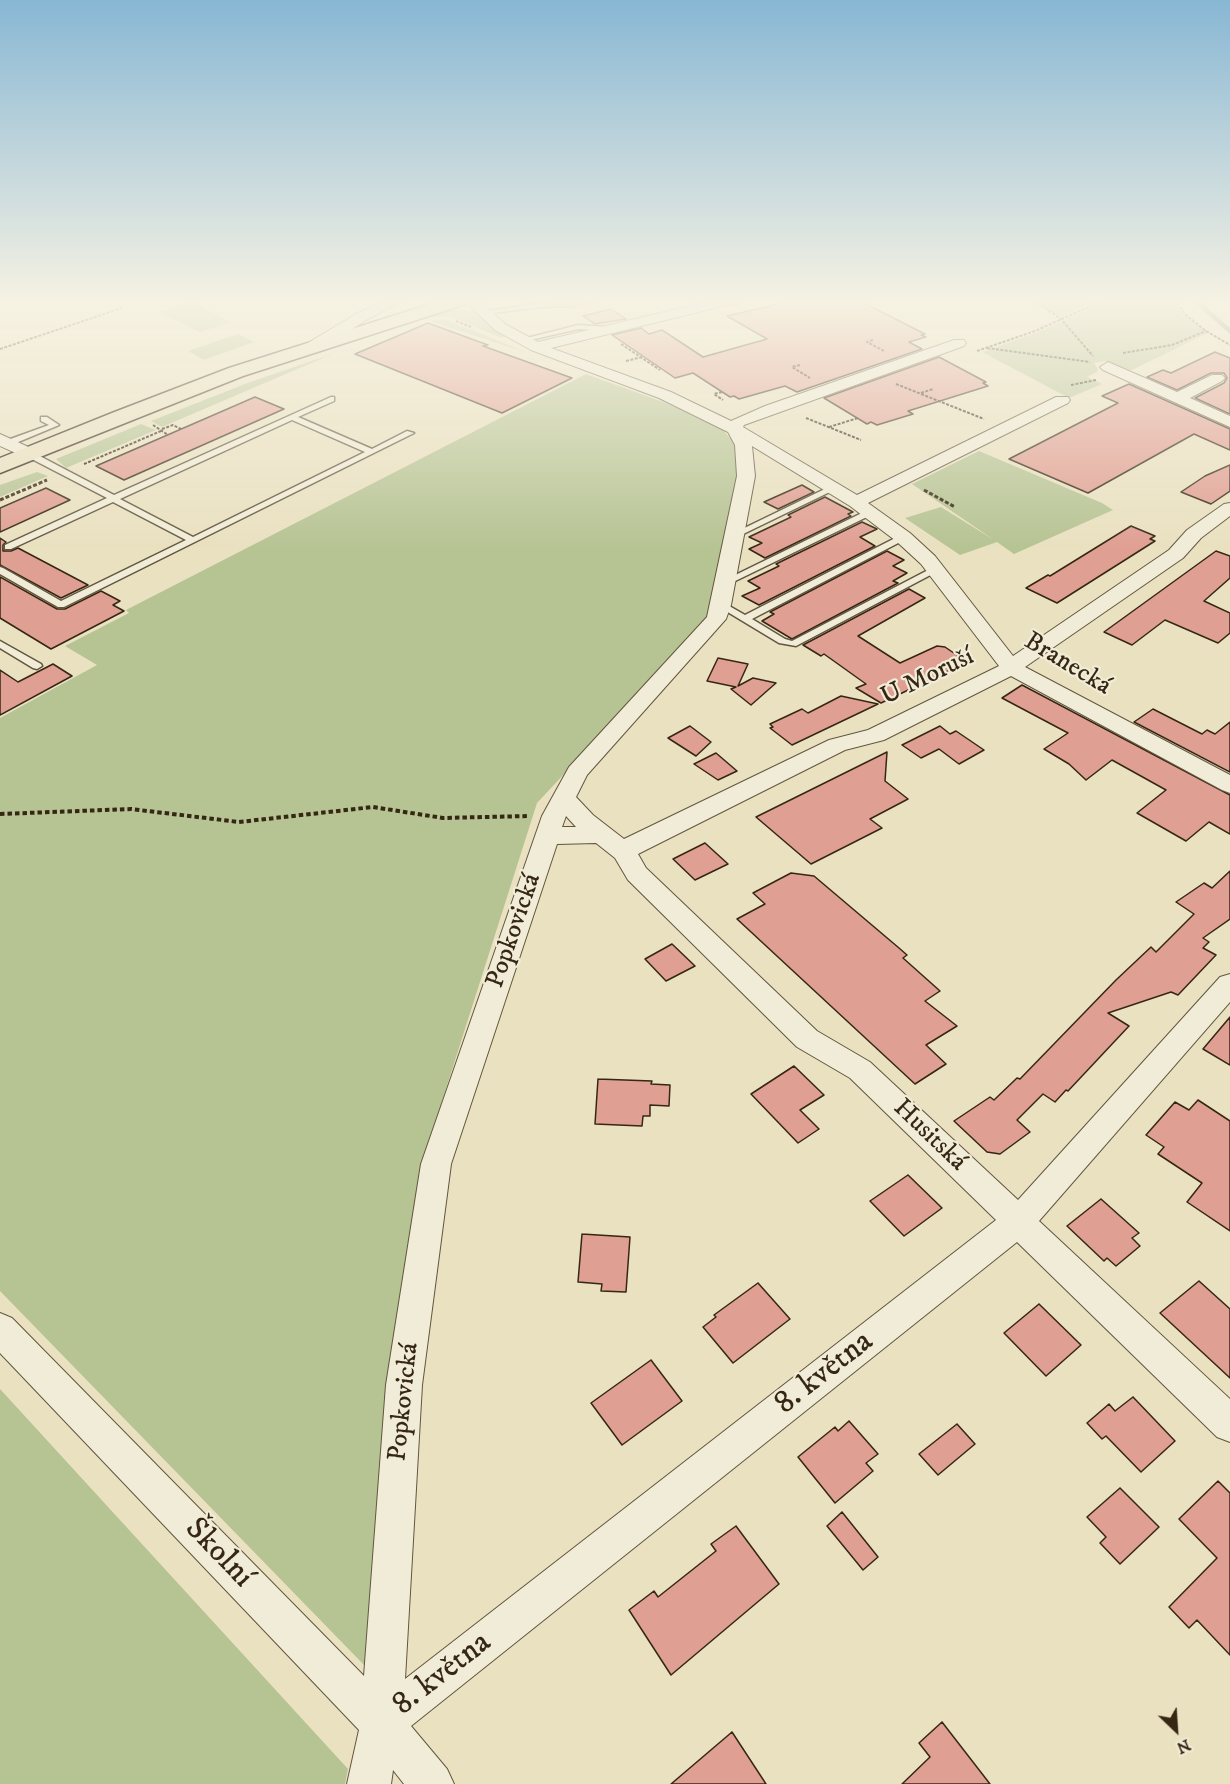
<!DOCTYPE html>
<meta charset="utf-8">
<style>
body{margin:0}
#map{position:relative;width:1230px;height:1784px;overflow:hidden;background:#eae1c1;font-family:"IM FELL DW Pica",serif}
canvas{display:block}
.north{position:absolute;left:1146px;top:1700px;width:60px;height:60px;-webkit-text-stroke:4px #f1ecd7;paint-order:stroke;rotate:155deg;font-size:16px;font-weight:700;line-height:24px;text-align:center;color:#352714}
.north::after{content:'';display:block;margin:auto;width:21px;height:27px;background:#352714;clip-path:polygon(50% 0,100% 100%,50% 72%,0 100%)}
</style>
<div id="map">
<canvas width="1230" height="1784"></canvas>
<div class="north">N</div>
</div>
<script>
const ctx = document.querySelector('canvas').getContext('2d');
ctx.lineJoin = 'round';
function fillPath(path, color) {
  ctx.fillStyle = color;
  ctx.fill(path, 'evenodd');
}
function poly(rows) {
  const path = new Path2D();
  for (const r of rows) {
    path.moveTo(r[0], r[1]);
    for (let i = 2; i < r.length; i += 2) path.lineTo(r[i], r[i + 1]);
  }
  return path;
}
function stroke(path, color, width, dash) {
  ctx.strokeStyle = color;
  ctx.lineWidth = width;
  ctx.lineCap = dash ? 'butt' : 'round';
  ctx.setLineDash(dash || []);
  ctx.stroke(path);
}
function label(font, color, halo, rows, align = 'center') {
  ctx.font = font + ' "IM FELL DW Pica",serif';
  ctx.lineWidth = 4.5;
  ctx.setLineDash([]);
  ctx.textBaseline = 'middle';
  ctx.strokeStyle = halo;
  ctx.fillStyle = color;
  for (const [text, x, y, turn = 0] of rows) {
    ctx.save();
    ctx.translate(x, y);
    ctx.rotate((+turn || 0) * Math.PI / 180);
    ctx.textAlign = isNaN(turn) ? turn : align;
    if (halo) ctx.strokeText(text, 0, 0);
    ctx.fillText(text, 0, 0);
    ctx.restore();
  }
}
fillPath(poly([
 [1030,300,1098,300,1061,317],
 [1109,300,1173,300,1183,314,1208,333,1130,371,1134,373,1131,374,1104,361,1094,363,1098,369,1097,372,1087,377,1102,384,1069,398,982,352,1038,332],
 [190,302,232,322,200,332,159,312],
 [456,308,476,312,508,335,502,338,449,316,429,317,398,327,391,326,444,309],
 [441,319,447,320,528,353,430,321],
 [238,334,254,342,204,360,188,351],
 [335,353,162,427,151,421,250,382],
 [586,374,666,403,722,429,737,446,741,473,717,610,537,803,421,1167,365,1666,0,1291,0,718,97,665,65,646,129,613,126,610],
 [141,424,156,430,66,468,56,459],
 [979,451,1102,503,1113,510,1014,554,997,542,960,555,905,518,941,507,994,540,912,484],
 [37,472,48,476,0,497,0,485],
 [0,1389,348,1769,345,1784,0,1784]
]), '#b6c393');
stroke(poly([
 [1195,300,1230,331]
]), '#708076', 4.5);
const building = poly([
 [796,300,858,300,925,334,921,335,926,337,909,342,922,349,797,392,785,386,739,399,734,396,730,397,693,373,675,378,612,335,641,328,649,334,662,330,703,357,767,339,727,316,796,300],
 [611,309,626,319,595,324,583,316,611,309],
 [428,323,488,345,483,346,572,378,502,413,355,354,428,323],
 [1215,352,1230,358,1230,414,1195,398,1224,383,1227,378,1224,373,1211,373,1177,390,1147,377,1163,370,1171,373,1215,352],
 [939,357,986,382,983,383,988,386,908,411,913,414,877,425,871,422,867,424,824,398,939,357],
 [1129,384,1230,429,1230,450,1194,434,1088,493,1009,459,1118,403,1102,396,1129,384],
 [255,397,284,409,124,480,96,466,255,397],
 [1230,465,1230,491,1211,504,1181,492,1205,476,1230,465],
 [802,485,814,492,778,509,764,502,802,485],
 [46,488,70,500,0,532,0,508,46,488],
 [825,497,853,512,848,514,851,516,765,558,749,549,762,543,749,537,789,518,791,517,788,515,825,497],
 [862,522,877,529,860,537,875,546,759,605,742,596,760,588,748,581,779,566,776,564,862,522],
 [1131,526,1155,536,1150,539,1155,541,1057,603,1026,588,1048,575,1050,576,1131,526],
 [0,538,6,542,3,545,3,551,11,551,18,548,88,585,61,598,0,565,0,538],
 [887,551,904,560,893,566,907,573,893,581,898,583,792,639,762,621,774,614,770,612,887,551],
 [1216,551,1230,556,1230,578,1204,601,1230,613,1230,633,1218,643,1165,620,1132,645,1104,632,1216,551],
 [0,577,57,609,65,609,101,591,120,601,113,605,124,611,51,649,0,618,0,577],
 [909,589,925,598,858,636,900,663,937,646,945,647,967,662,881,703,856,688,866,684,824,654,821,656,803,645,909,589],
 [718,658,748,664,738,686,753,678,776,683,751,705,731,689,736,687,707,681,718,658],
 [53,664,72,676,0,715,0,670,18,682,53,664],
 [1022,685,1230,795,1230,834,1209,822,1186,841,1137,813,1166,790,1112,760,1086,780,1069,764,1044,749,1068,733,1002,698,1022,685],
 [841,696,878,704,792,745,770,728,773,727,770,724,802,709,808,713,841,696],
 [1153,709,1202,734,1207,730,1215,734,1230,722,1230,772,1134,722,1153,709],
 [690,726,711,742,696,756,668,738,690,726],
 [940,726,950,734,956,731,984,750,959,764,939,749,921,758,902,745,940,726],
 [887,752,885,781,908,799,870,819,882,828,811,864,756,817,887,752],
 [716,753,737,771,718,780,694,764,716,753],
 [705,843,728,864,695,880,673,859,705,843],
 [1230,871,1230,919,1203,938,1209,942,1203,948,1216,955,1178,995,1171,992,1108,1013,1129,1026,1068,1091,1066,1090,1055,1102,1043,1094,1017,1120,1030,1132,1000,1154,987,1152,954,1121,990,1097,994,1100,1017,1078,1020,1079,1116,980,1151,947,1156,952,1194,914,1176,902,1204,883,1212,888,1230,871],
 [791,873,814,876,899,948,907,955,903,958,940,991,925,1001,957,1026,926,1045,946,1064,915,1084,737,919,765,904,753,893,791,873],
 [672,944,695,966,666,981,645,959,672,944],
 [1230,1017,1230,1065,1203,1049,1230,1017],
 [794,1066,824,1095,800,1110,819,1129,798,1143,751,1094,794,1066],
 [598,1079,652,1081,651,1084,670,1085,669,1106,650,1105,650,1116,643,1116,642,1126,595,1124,598,1079],
 [1198,1100,1230,1121,1230,1231,1187,1202,1202,1183,1158,1154,1164,1147,1146,1135,1175,1102,1189,1110,1198,1100],
 [908,1175,942,1208,904,1236,870,1201,908,1175],
 [1101,1199,1139,1233,1132,1238,1140,1246,1116,1266,1107,1258,1104,1261,1067,1226,1101,1199],
 [582,1234,630,1237,626,1292,601,1291,602,1284,578,1282,582,1234],
 [1199,1281,1230,1309,1230,1378,1160,1313,1199,1281],
 [758,1283,790,1319,733,1363,703,1327,716,1317,714,1315,758,1283],
 [1039,1304,1081,1345,1046,1376,1004,1333,1039,1304],
 [651,1360,682,1401,622,1445,591,1403,651,1360],
 [1133,1397,1175,1441,1141,1472,1106,1436,1102,1439,1087,1423,1109,1404,1115,1411,1133,1397],
 [849,1421,878,1454,866,1463,873,1471,835,1503,798,1457,835,1427,838,1431,849,1421],
 [957,1424,975,1444,938,1475,919,1454,957,1424],
 [1218,1481,1230,1493,1230,1655,1197,1620,1189,1628,1169,1607,1217,1558,1179,1519,1218,1481],
 [1120,1488,1159,1527,1120,1564,1100,1543,1106,1537,1087,1517,1120,1488],
 [842,1512,878,1557,863,1570,827,1526,842,1512],
 [736,1526,779,1584,671,1675,629,1610,654,1591,658,1597,716,1551,711,1544,736,1526],
 [942,1722,990,1784,902,1784,930,1757,919,1743,942,1722],
 [732,1732,766,1784,671,1784,732,1732]
]);
fillPath(building, '#e09f93');
stroke(building, '#352714', 1.5);
const lane = poly([
 [587,300,598,300,575,306,542,307,484,314,481,312,542,303,587,300],
 [698,300,705,300,713,305,708,306,698,300],
 [578,325,609,327,612,329,609,331,578,329,522,342,519,340,578,325],
 [331,397,334,397,334,401,298,417,372,449,407,431,414,433,64,607,58,607,0,574,0,567,3,568,61,601,186,540,113,502,11,549,5,549,5,545,107,498,26,456,26,452,32,452,114,495,331,397],
 [292,420,365,452,193,537,120,499,292,420],
 [41,417,47,417,59,425,11,445,5,445,5,441,49,425,41,421,41,417],
 [831,486,838,488,737,537,730,535,831,486],
 [870,509,874,512,873,514,727,585,724,586,719,583,870,509],
 [903,534,906,535,906,539,752,619,785,639,792,641,932,568,938,568,940,570,796,646,779,643,716,605,718,603,724,603,745,615,903,534],
 [0,641,41,664,42,666,37,669,33,668,0,648,0,641]
]);
const street = poly([
 [386,300,404,300,366,320,334,341,310,352,305,353,298,349,356,314,386,300],
 [464,300,479,300,505,324,538,342,715,300,738,300,736,303,551,348,671,392,731,421,765,406,954,340,964,340,966,343,964,346,744,425,743,427,857,495,1056,397,1068,397,1070,400,1068,403,868,503,910,533,935,556,1013,656,1169,550,1187,530,1224,504,1230,503,1230,516,1201,538,1183,558,1025,667,1230,775,1230,793,1222,790,1011,676,884,740,845,750,638,854,646,868,817,1031,870,1062,1018,1200,1220,977,1230,974,1230,1002,1039,1221,1230,1399,1230,1442,1217,1437,1017,1242,411,1726,447,1769,454,1784,404,1784,393,1770,391,1784,347,1784,359,1730,0,1353,0,1313,12,1318,364,1676,386,1385,421,1164,542,816,569,767,707,617,737,476,735,445,728,432,659,398,531,350,495,330,464,300],
 [752,446,850,506,896,541,921,564,999,666,868,730,829,740,624,839,593,815,576,797,587,775,726,619,731,605,755,476,752,446],
 [566,816,576,827,562,827,566,816],
 [596,843,615,858,628,880,797,1047,850,1078,996,1220,405,1679,422,1385,451,1164,557,844,596,843],
 [1108,362,1177,392,1212,375,1222,375,1225,378,1222,381,1190,398,1230,416,1230,427,1103,370,1100,367,1108,362],
 [0,434,35,450,37,454,29,459,0,446,0,434]
]);
const primary = poly([
 [443,300,469,300,466,304,243,376,0,473,0,458,112,413,229,368,443,300]
]);
stroke(lane, '#62563f', 3);
stroke(street, '#62563f', 2);
stroke(primary, '#352714', 3);
stroke(poly([
 [1034,300,1061,319,1093,356],
 [1174,300,1186,315,1206,331,1230,345],
 [456,321,471,327],
 [873,340,867,342,884,351],
 [621,344,660,370],
 [987,348,1090,362],
 [0,349,122,308],
 [977,351,1035,331,1104,300],
 [1123,353,1172,345,1206,331],
 [626,361,642,357],
 [800,365,792,367,810,378],
 [896,384,984,419],
 [1071,385,1096,380],
 [722,392,714,394,723,400],
 [921,393,933,389],
 [806,418,861,440],
 [153,425,168,435],
 [829,427,858,418],
 [162,429,173,425,181,429],
 [84,464,161,431]
]), '#352714', 2, [3, 1.5]);
stroke(poly([
 [924,490,955,507],
 [0,500,47,480]
]), '#352714', 3, [4, 2]);
stroke(poly([
 [0,814,131,809,239,822,373,807,443,818,529,816]
]), '#352714', 4, [4.5, 3]);
fillPath(lane, '#f1ecd7');
fillPath(street, '#f1ecd7');
fillPath(primary, '#eae1c1');
const sky = ctx.createLinearGradient(0, 0, 0, 549);
sky.addColorStop(0, '#88b7d4');
sky.addColorStop(0.55, '#f6f2e3');
sky.addColorStop(1, '#f6f2e300');
ctx.fillStyle = sky;
ctx.fillRect(0, 0, 1230, 549);
label('26px', '#352714', '#f1ecd7', [
 ["Branecká",1067,665,31],
 ["U Moruší",928,678,-26],
 ["Popkovická",515,931,-71],
 ["Husitská",929,1136,44],
 ["Popkovická",405,1402,-84]
]);
label('32px', '#352714', '#f1ecd7', [
 ["8. května",825,1374,-38],
 ["Školní",218,1554,46],
 ["8. května",443,1675,-38]
]);
</script>
